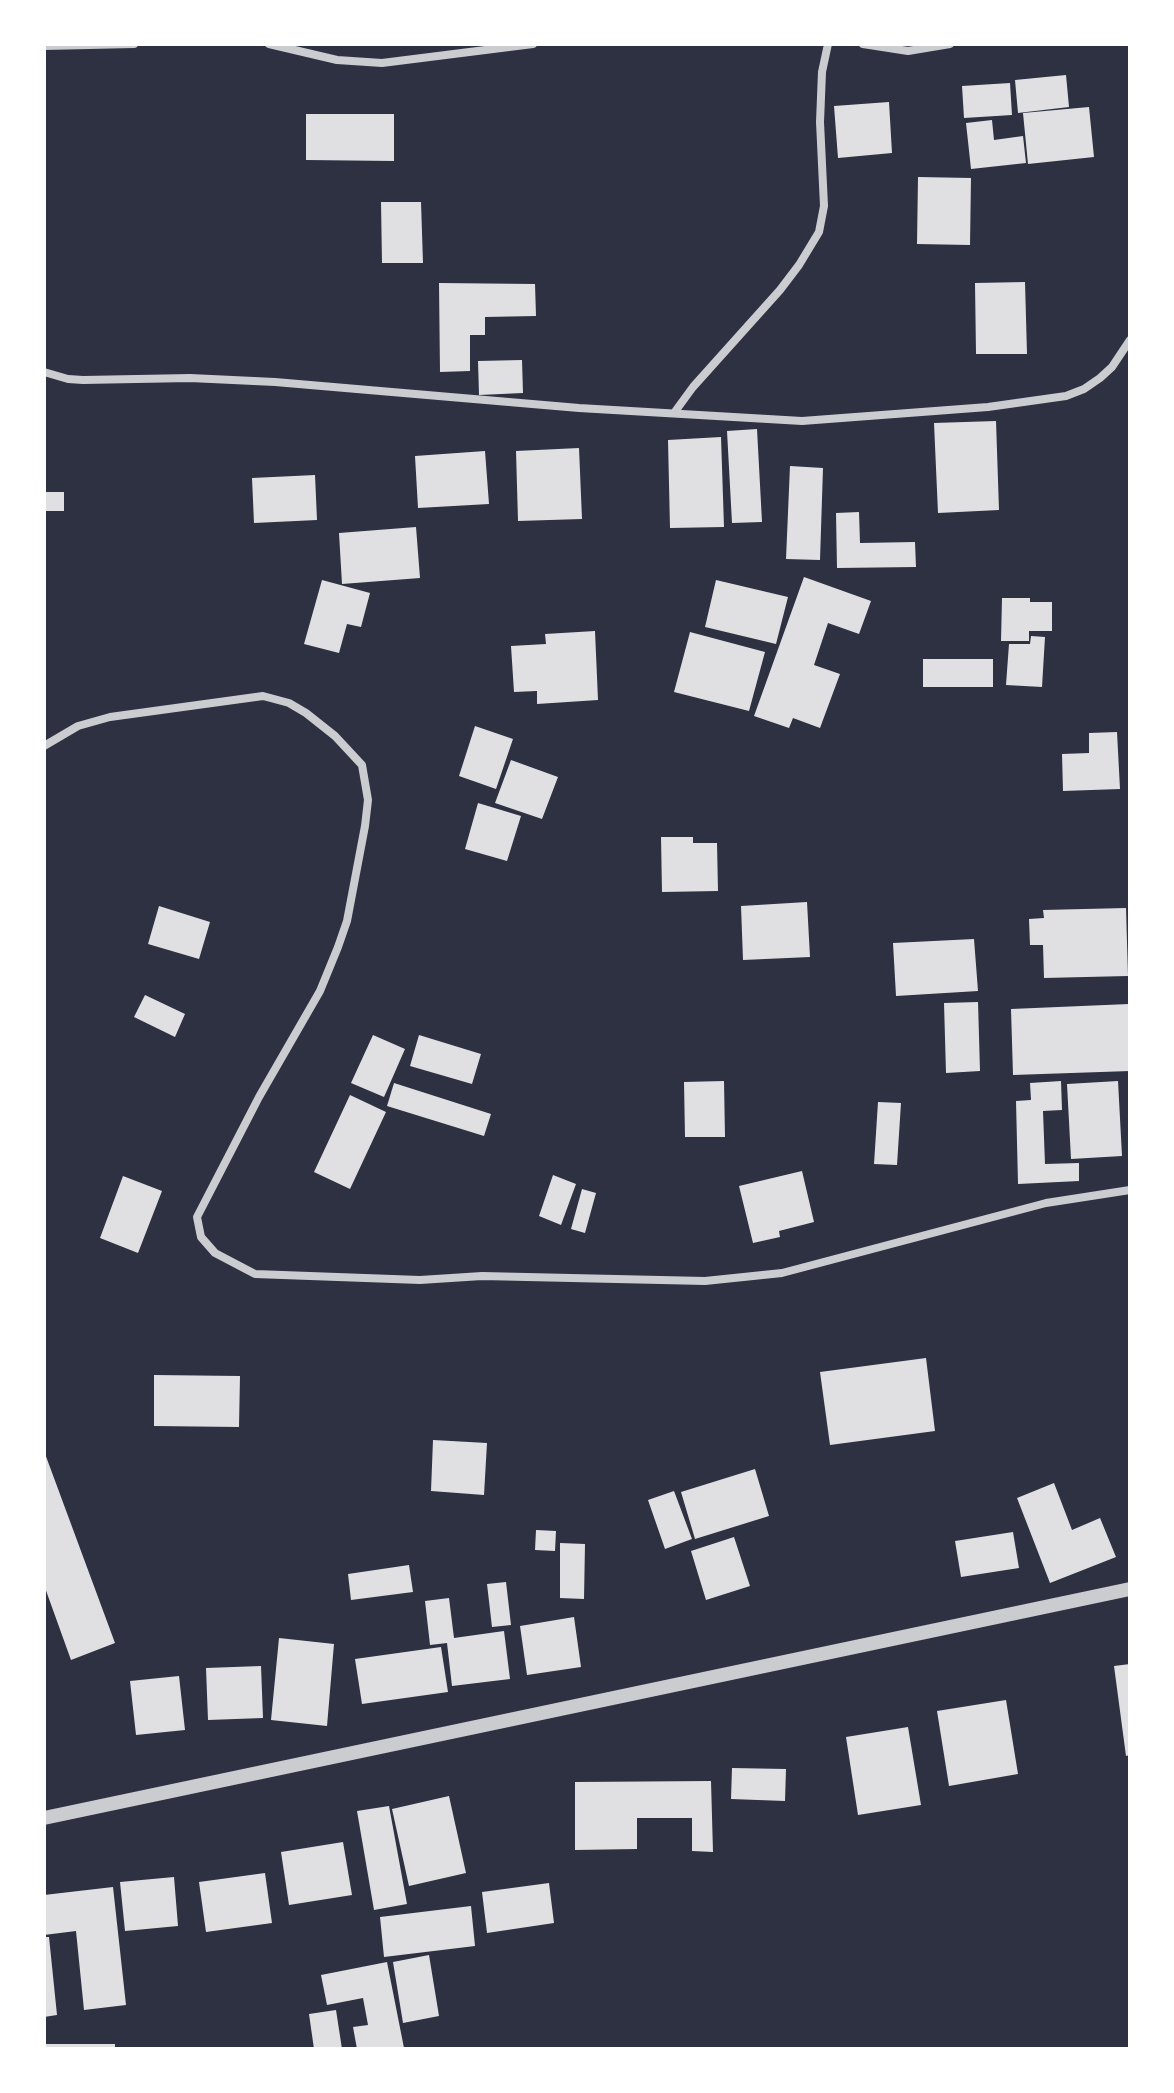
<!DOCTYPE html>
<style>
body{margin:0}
#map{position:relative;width:1174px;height:2093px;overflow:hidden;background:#2d3142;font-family:"Public Sans",sans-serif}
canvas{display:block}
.frame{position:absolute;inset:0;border:46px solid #fff;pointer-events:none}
</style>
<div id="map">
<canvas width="1174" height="2093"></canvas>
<div class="frame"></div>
</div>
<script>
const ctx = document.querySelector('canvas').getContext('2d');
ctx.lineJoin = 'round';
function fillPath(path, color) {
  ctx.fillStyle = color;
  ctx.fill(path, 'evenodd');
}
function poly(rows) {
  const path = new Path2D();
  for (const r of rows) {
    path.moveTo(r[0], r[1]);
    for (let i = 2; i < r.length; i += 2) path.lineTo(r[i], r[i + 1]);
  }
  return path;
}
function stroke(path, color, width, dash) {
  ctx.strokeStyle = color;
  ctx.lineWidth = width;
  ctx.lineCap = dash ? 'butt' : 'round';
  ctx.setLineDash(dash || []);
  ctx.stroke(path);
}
fillPath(poly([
 [1066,75,1069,107,1018,113,1015,80],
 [1010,83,1012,115,964,118,962,86],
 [889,102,892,153,838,158,834,106],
 [1089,107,1094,157,1028,164,1023,113],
 [306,114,394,114,394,161,306,160],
 [992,120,994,140,1023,136,1026,163,971,169,966,123],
 [918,177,971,178,970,245,917,244],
 [381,202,421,202,423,263,382,263],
 [1025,282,1027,354,976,354,975,283],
 [439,283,535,284,536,316,485,317,485,335,470,335,470,371,440,372],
 [522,360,523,393,479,395,478,361],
 [996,421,999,510,938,513,934,423],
 [757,429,762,522,732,523,727,431],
 [721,437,724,527,670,528,668,440],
 [579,448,582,519,518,521,516,451],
 [485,451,489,504,418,508,415,456],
 [790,466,823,468,820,560,786,559],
 [315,475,317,520,254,523,252,478],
 [44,492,64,492,64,511,45,511],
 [859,512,860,543,915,542,916,567,837,568,836,513],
 [416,527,420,578,342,584,339,533],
 [804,577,871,601,859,634,828,623,814,665,840,674,820,728,793,718,789,728,754,716],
 [322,580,370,593,361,627,347,624,339,653,304,644],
 [716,580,788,597,776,644,705,627],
 [1002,598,1030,598,1030,602,1052,602,1052,631,1029,631,1029,641,1001,641],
 [595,631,598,700,537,704,537,691,514,692,511,646,546,644,545,634],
 [690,632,765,652,749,711,674,692],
 [1031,636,1045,637,1042,687,1006,685,1009,644,1030,644],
 [923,659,993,659,993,687,923,687],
 [475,726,513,739,496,789,459,776],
 [1117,732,1120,789,1063,791,1062,754,1089,753,1089,733],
 [511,760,558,777,542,819,495,803],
 [478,803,521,816,507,861,465,849],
 [661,837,693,837,693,843,717,843,718,891,662,892],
 [807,902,810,957,743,960,741,906],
 [159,906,210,922,199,959,148,944],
 [1126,908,1128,976,1044,978,1043,945,1030,945,1029,919,1044,918,1043,910],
 [974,939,978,991,896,996,893,943],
 [145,995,185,1014,175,1037,134,1017],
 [978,1002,980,1071,946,1073,944,1003],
 [1129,1004,1130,1071,1013,1075,1011,1009],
 [373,1035,405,1049,384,1097,351,1083],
 [419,1035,481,1054,472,1084,410,1066],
 [724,1081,725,1137,685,1137,684,1082],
 [1061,1081,1062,1110,1043,1111,1045,1164,1079,1163,1079,1181,1018,1184,1016,1101,1031,1100,1030,1083],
 [1118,1081,1122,1156,1071,1159,1067,1084],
 [394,1083,491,1114,484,1136,387,1106],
 [350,1095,386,1112,350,1189,314,1172],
 [878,1102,901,1103,897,1165,874,1164],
 [802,1171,814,1222,779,1231,780,1237,753,1243,739,1186],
 [553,1175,576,1184,561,1225,539,1216],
 [123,1176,162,1191,138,1253,100,1238],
 [582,1189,596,1193,585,1233,571,1229],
 [926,1358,935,1431,830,1445,820,1372],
 [154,1375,240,1376,239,1427,154,1426],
 [433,1440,487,1443,484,1495,431,1491],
 [44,1451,115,1643,71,1660,44,1585],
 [755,1469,769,1516,695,1539,681,1492],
 [1054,1483,1072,1530,1100,1518,1116,1557,1050,1583,1017,1498],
 [674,1491,692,1539,665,1549,648,1500],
 [536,1530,556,1531,555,1551,535,1550],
 [1013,1532,1019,1568,961,1577,955,1541],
 [734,1537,750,1586,706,1600,691,1551],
 [560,1543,585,1544,584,1599,560,1598],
 [409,1565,413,1592,351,1600,348,1574],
 [506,1582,511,1625,492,1627,487,1584],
 [449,1598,454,1638,504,1631,510,1679,452,1686,447,1643,430,1645,425,1601],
 [574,1617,581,1667,527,1675,520,1626],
 [279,1638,334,1644,327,1726,271,1720],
 [441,1647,448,1692,362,1704,355,1659],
 [1130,1664,1130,1755,1126,1756,1114,1666],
 [261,1666,263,1718,208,1720,206,1668],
 [179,1676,185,1730,136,1735,130,1681],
 [1006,1700,1018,1774,949,1786,937,1711],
 [908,1727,921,1805,858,1815,846,1737],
 [732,1768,786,1769,785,1801,731,1799],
 [711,1781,713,1852,692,1851,692,1818,637,1818,637,1849,575,1850,575,1782],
 [449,1796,466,1873,409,1886,392,1809],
 [389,1806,407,1904,374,1910,357,1811],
 [343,1842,352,1895,289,1905,281,1852],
 [265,1873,272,1923,206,1932,199,1882],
 [174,1877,178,1926,125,1931,120,1882],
 [549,1883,554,1923,487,1933,482,1892],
 [113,1887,126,2005,84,2010,76,1931,44,1935,44,1895],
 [471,1906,475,1946,384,1957,380,1917],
 [44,1937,49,1937,57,2015,44,2017],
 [429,1955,439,2016,403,2023,393,1962],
 [387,1962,404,2048,357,2049,353,2027,368,2025,363,1998,327,2005,321,1975],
 [336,2010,342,2049,314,2049,309,2014],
 [44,2044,115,2044,115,2049,44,2049]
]), '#e0e0e3');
stroke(poly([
 [269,44,337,60,382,63,533,44],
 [863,44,908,51,950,44],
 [44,46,134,44],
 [44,372,68,379,83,380,190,378,275,382,579,408,802,421,988,407,1066,396,1084,389,1100,378,1112,367,1130,340],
 [674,413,693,387,780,290,799,265,819,232,824,206,820,122,822,72,828,44],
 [44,746,78,726,110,717,263,696,289,703,306,713,335,736,362,765,368,800,365,826,347,921,338,947,320,991,259,1097,197,1217,201,1237,215,1253,255,1274,420,1280,482,1276,705,1281,782,1273,1046,1203,1130,1190]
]), '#caccd0', 8);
stroke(poly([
 [44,1818,1130,1589]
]), '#caccd0', 14);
</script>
